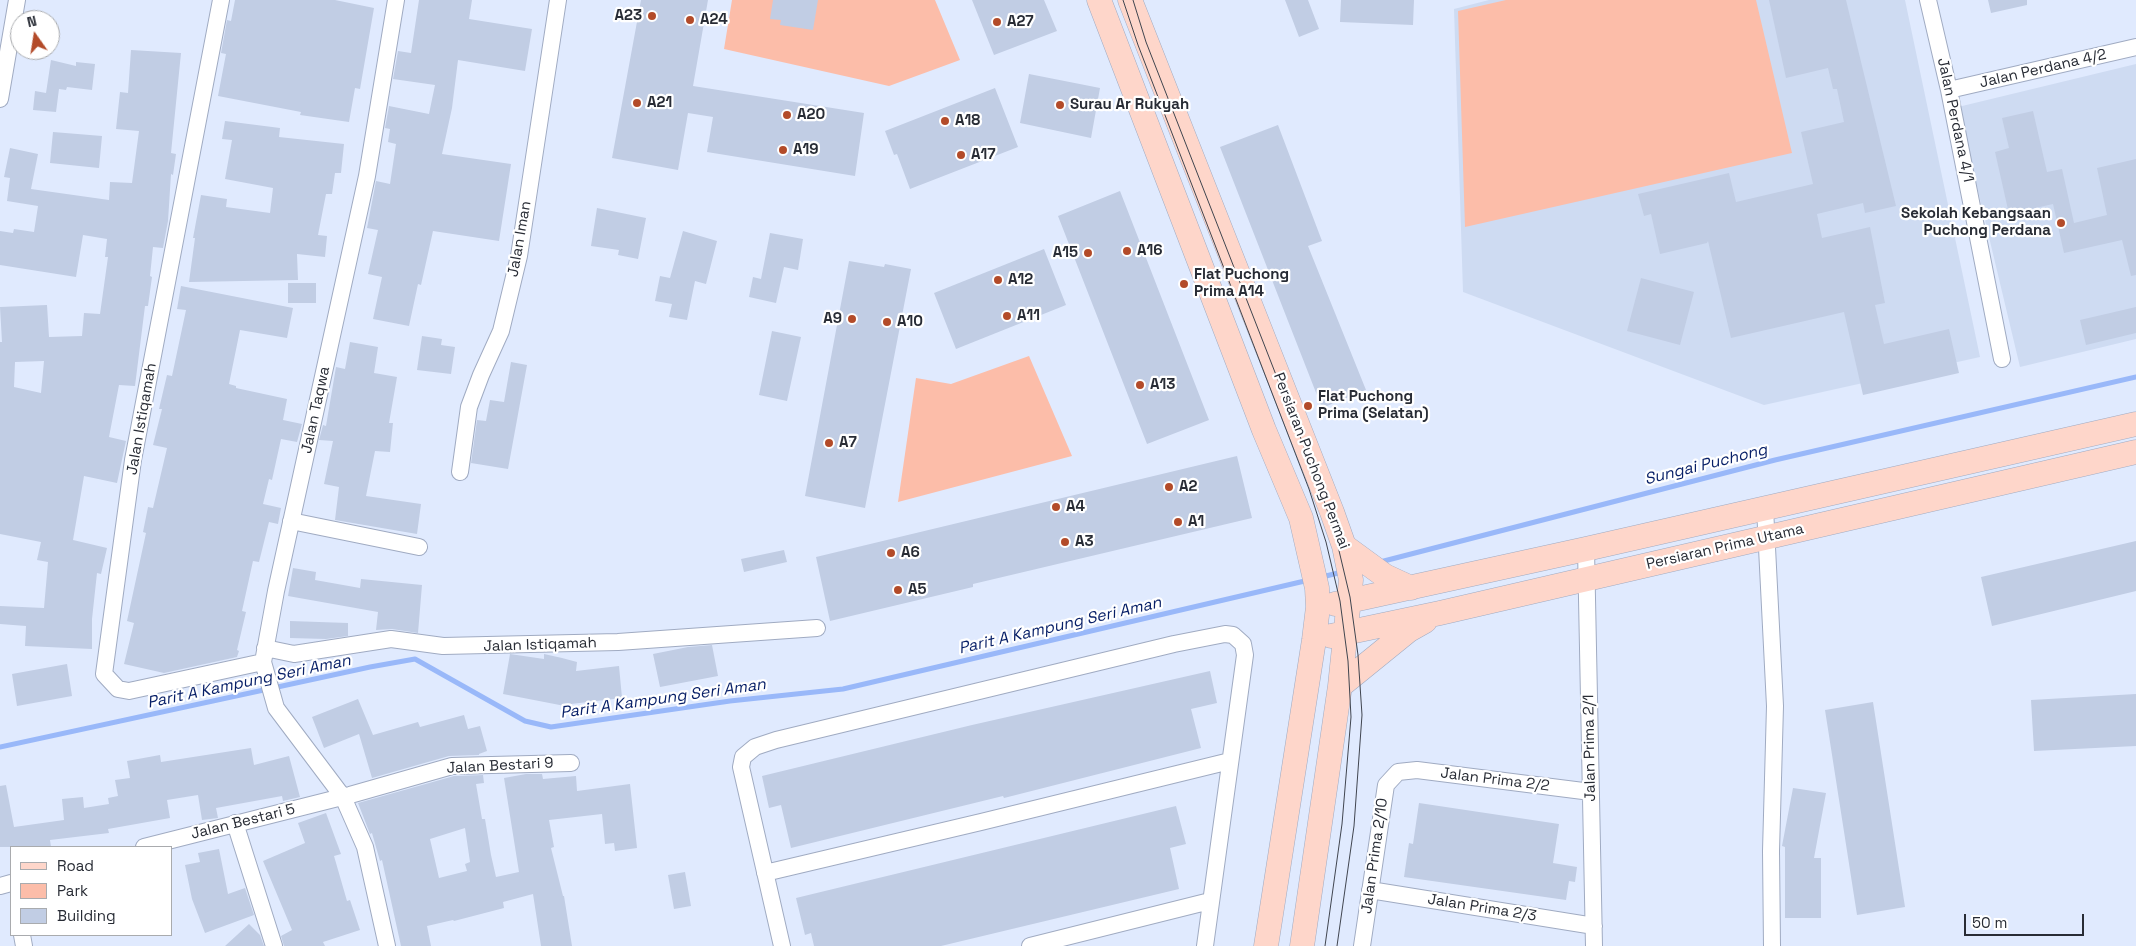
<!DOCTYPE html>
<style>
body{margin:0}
#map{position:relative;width:2136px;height:946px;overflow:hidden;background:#e0eafe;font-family:"Space Grotesk",sans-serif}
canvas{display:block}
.legend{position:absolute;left:10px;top:846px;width:162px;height:90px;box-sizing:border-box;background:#fff;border:1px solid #a9abae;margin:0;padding:6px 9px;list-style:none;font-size:15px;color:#282c35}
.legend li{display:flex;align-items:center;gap:10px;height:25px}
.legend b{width:25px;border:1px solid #a9abae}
.north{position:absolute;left:10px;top:10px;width:50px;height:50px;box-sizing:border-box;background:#fff;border:1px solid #a9abae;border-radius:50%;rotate:347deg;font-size:14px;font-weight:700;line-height:20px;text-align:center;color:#282c35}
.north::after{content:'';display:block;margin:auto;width:18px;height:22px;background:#b34b29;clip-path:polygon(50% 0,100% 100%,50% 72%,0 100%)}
.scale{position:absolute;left:1964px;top:914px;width:120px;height:22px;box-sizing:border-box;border:2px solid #282c35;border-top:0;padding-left:6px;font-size:15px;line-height:18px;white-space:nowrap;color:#282c35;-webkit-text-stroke:4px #fff;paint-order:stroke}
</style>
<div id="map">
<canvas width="2136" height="946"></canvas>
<ul class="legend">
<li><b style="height:6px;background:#fed6ca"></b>Road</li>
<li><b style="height:14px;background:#fcbda9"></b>Park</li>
<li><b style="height:14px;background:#c1cde4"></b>Building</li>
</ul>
<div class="north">N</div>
<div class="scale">50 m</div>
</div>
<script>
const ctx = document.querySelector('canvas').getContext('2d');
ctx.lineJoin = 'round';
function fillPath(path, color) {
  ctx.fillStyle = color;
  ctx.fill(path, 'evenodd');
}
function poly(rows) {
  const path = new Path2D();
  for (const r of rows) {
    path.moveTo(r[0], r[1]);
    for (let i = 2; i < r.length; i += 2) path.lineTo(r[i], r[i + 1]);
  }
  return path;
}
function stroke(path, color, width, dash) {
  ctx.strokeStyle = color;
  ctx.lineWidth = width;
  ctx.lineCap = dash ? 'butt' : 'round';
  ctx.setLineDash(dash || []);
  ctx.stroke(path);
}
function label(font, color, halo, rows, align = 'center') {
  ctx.font = font + ' "Space Grotesk",sans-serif';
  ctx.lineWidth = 4.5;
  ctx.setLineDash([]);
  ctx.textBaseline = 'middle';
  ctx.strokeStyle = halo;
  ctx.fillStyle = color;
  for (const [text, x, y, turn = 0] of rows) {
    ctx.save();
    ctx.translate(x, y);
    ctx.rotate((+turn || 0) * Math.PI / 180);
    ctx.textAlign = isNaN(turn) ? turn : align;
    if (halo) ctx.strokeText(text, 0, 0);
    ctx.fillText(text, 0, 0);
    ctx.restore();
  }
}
fillPath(poly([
 [1489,0,1905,0,1980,357,1764,405,1463,292,1454,9],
 [2136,64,2136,339,2020,367,1958,107]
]), '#cedbf2');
fillPath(poly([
 [732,0,935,0,960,60,889,86,724,49],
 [1506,0,1756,0,1792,153,1465,227,1458,11],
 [1029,356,1072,456,898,502,916,378,951,384]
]), '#fcbda9');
stroke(poly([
 [1380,562,1775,460,2136,377],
 [1322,577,1342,572],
 [0,747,370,667,415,659,525,721,551,727,730,701,843,689,1309,580]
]), '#99b8f9', 5);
fillPath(poly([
 [235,0,335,0,374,8,360,89,355,88,349,122,300,115,301,112,218,96,226,54,221,53,227,20,231,21],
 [419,0,472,0,469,19,532,29,525,71,458,60,452,108,442,154,511,164,499,241,433,231,421,285,418,284,409,326,373,319,382,277,368,274,378,230,367,228,376,181,390,184,396,144,388,142,390,129,385,128,389,106,429,114,435,85,393,79,398,51,411,53],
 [641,0,708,0,693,86,864,113,855,176,707,152,713,117,688,113,678,170,612,158],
 [773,0,818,0,813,30,780,25,781,20,770,19],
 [972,0,1044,0,1057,31,994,55],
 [1285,0,1308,0,1319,29,1299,37],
 [1341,0,1414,0,1413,25,1340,22],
 [1769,0,1846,0,1896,206,1865,213,1863,203,1817,214,1822,238,1870,227,1885,303,1875,305,1884,344,1949,329,1959,373,1863,395,1844,312,1731,338,1708,241,1707,243,1660,254,1651,214,1644,216,1638,194,1729,173,1736,202,1813,184,1801,132,1844,122,1837,89,1833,89,1828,68,1786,78],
 [1988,0,2027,0,2027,5,1991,13],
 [131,50,181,53,171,153,176,154,173,175,171,174,168,221,163,248,153,247,150,276,152,277,148,306,145,306,135,386,119,385,109,437,126,441,117,483,84,476,73,540,107,548,101,574,97,573,92,619,92,649,25,646,26,626,0,624,0,606,44,608,48,562,37,560,41,542,0,534,0,342,2,342,0,307,47,305,49,337,82,336,84,313,100,314,108,257,105,257,107,239,83,235,76,277,0,265,0,231,13,233,14,229,34,232,38,206,7,201,10,178,4,177,10,148,38,154,31,189,109,200,110,182,132,183,139,131,116,129,120,92,128,93],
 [44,361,41,393,14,387,15,362],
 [51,60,76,66,76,62,95,64,92,90,67,87,66,90,59,89,56,112,33,110,35,91,46,93],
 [1029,74,1100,88,1091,138,1020,123],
 [995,88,1018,147,910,189,897,154,894,155,885,131],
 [2033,111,2047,172,2062,169,2074,223,2107,215,2097,168,2136,159,2136,275,2131,276,2122,240,2064,253,2053,204,2009,214,1995,152,2009,148,2002,118],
 [225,121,280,128,279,137,344,144,341,173,335,173,332,194,326,194,318,235,327,236,325,257,297,254,298,280,189,282,195,238,193,238,201,195,227,199,226,207,270,213,273,188,225,179,232,140,222,139],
 [1278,125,1322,241,1308,246,1366,390,1322,408,1220,147],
 [53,132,102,136,99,168,50,163],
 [1120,191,1209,420,1147,444,1058,216],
 [597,208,646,218,638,259,618,255,619,250,591,246],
 [683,231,717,241,706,284,695,281,687,320,669,317,672,304,655,301,660,276,670,278],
 [770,233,803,239,798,270,784,267,776,303,749,297,753,277,761,279],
 [1044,249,1066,305,956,349,934,293],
 [849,261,884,267,885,264,911,269,865,508,805,496],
 [1641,278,1694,292,1680,345,1627,331],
 [288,283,316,283,316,303,288,303],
 [181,286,293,308,287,338,240,330,229,384,236,386,236,388,287,399,283,420,302,424,297,442,281,439,272,480,269,479,263,504,281,508,278,524,269,522,259,562,253,561,242,611,246,612,237,650,239,651,237,657,164,673,124,664,134,623,127,621,146,533,143,532,148,507,153,508,167,448,153,445,162,409,159,409,167,375,172,376,186,310,177,309],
 [2136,307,2136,333,2086,345,2080,320],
 [772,331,801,337,787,401,759,395],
 [422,336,442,339,441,345,455,347,451,374,417,370],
 [350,342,378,347,374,373,397,377,389,423,393,423,390,452,375,451,366,496,421,504,417,534,335,520,339,487,324,484,333,441,319,440,323,425,326,426,336,367,345,369],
 [511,362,527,365,508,469,471,463,477,420,486,421,490,400,504,402],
 [1237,456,1252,518,973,584,973,587,830,621,816,557],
 [2136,541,2136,591,1992,626,1981,577],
 [784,550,787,562,744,572,741,559],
 [293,568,316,572,315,580,360,588,361,579,422,585,418,633,392,629,376,630,378,612,288,596],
 [290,621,348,623,348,636,326,639,290,638],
 [712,645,718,676,660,687,653,654,688,647],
 [510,654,544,659,544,654,562,658,577,662,576,671,619,666,622,698,571,704,570,707,503,694],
 [67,664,72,696,17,706,12,674],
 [1210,671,1217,703,1191,709,1201,748,1004,798,1003,796,791,848,781,805,769,808,762,776,972,725],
 [2136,694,2136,746,2034,751,2031,700],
 [358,699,373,735,418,722,420,727,464,715,468,729,480,726,487,751,479,754,479,755,449,756,372,778,359,734,324,748,312,717],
 [1873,702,1905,907,1857,915,1825,710],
 [251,748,254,765,289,756,300,797,283,801,282,796,216,808,218,818,202,820,198,795,167,800,170,818,108,829,109,833,50,840,51,847,0,847,0,786,6,785,14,827,64,820,62,799,83,797,84,808,109,804,108,798,118,796,115,780,130,778,127,761,160,755,161,762],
 [526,774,542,774,543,779,576,776,577,791,630,784,637,848,615,851,614,843,605,844,602,814,549,820,554,847,551,848,563,896,564,896,572,946,541,946,533,894,503,902,504,908,454,921,453,920,427,926,431,946,401,946,382,860,380,861,372,833,370,834,358,803,454,776,483,775,484,783,476,784,482,819,485,819,491,855,496,877,519,872,504,778],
 [465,828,470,862,465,864,467,871,439,878,430,839],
 [1793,788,1826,793,1814,858,1821,858,1821,918,1785,918,1785,847,1782,846],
 [1419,803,1559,824,1553,863,1577,867,1575,882,1569,881,1566,900,1404,877,1409,843,1413,844],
 [1176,806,1186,844,1170,848,1179,889,941,946,814,946,811,933,805,935,796,898],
 [326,813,341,854,334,856,347,901,350,900,360,930,323,942,325,946,284,946,281,936,292,930,263,861,305,843,298,823],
 [219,849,228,894,245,888,254,915,205,933,192,899,185,865,200,862,198,853],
 [685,872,691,906,674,909,668,875],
 [249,924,260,935,264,946,225,946]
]), '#c1cde4');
const street = poly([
 [221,0,133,460,104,674,118,689,129,691,263,662],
 [1928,0,1949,90,2002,359],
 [1949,90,2136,47],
 [0,99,17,0],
 [460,472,469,407,481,375,501,331,519,256,558,0],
 [1765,508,1775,706,1771,851,1772,946],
 [291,521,419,547],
 [1586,549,1594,946],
 [265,648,294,654,391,639,443,646,618,642,817,628],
 [235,823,274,946],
 [144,847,350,795,452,766,571,763],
 [765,873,981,822,1230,761],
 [0,886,11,883],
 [1370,890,1594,926],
 [22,935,24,946],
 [387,946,365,847,343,797,276,708,263,662,276,591,367,176,396,0],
 [782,946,741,767,743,757,755,747,776,740,1174,644,1225,634,1233,635,1243,644,1245,655,1205,946],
 [1030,946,1210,901],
 [1362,946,1386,785,1398,772,1417,770,1591,792]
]);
const secondary = poly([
 [1099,0,1264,430,1301,518,1317,588,1318,607,1314,640,1266,946],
 [1130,0,1332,512,1344,546,1351,580,1340,686,1302,946],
 [1344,546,1385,576,1411,588],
 [1335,604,1586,549,2136,424],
 [1331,636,1440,613,2136,452],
 [1340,686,1409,630,1425,621]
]);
stroke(street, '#a0abc2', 18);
stroke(secondary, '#a0abc2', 25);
stroke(street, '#fff', 16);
stroke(secondary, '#fed6ca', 24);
stroke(poly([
 [1123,0,1138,45,1309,489,1326,542,1340,601,1348,661,1351,717,1342,824,1325,946],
 [1133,0,1146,42,1319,485,1336,538,1350,597,1358,655,1362,715,1354,826,1337,946]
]), '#40454f', 1);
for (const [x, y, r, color] of [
 [652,16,5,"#b34b29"],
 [690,20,5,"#b34b29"],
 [997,22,5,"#b34b29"],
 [637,103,5,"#b34b29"],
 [1060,105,5,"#b34b29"],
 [787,115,5,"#b34b29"],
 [945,121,5,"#b34b29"],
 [783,150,5,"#b34b29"],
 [961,155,5,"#b34b29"],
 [2061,223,5,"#b34b29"],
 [1127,251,5,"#b34b29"],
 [1088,253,5,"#b34b29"],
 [998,280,5,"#b34b29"],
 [1184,284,5,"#b34b29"],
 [1007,316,5,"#b34b29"],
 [852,319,5,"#b34b29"],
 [887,322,5,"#b34b29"],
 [1140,385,5,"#b34b29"],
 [1308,406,5,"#b34b29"],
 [829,443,5,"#b34b29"],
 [1169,487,5,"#b34b29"],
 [1056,507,5,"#b34b29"],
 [1178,522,5,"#b34b29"],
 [1065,542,5,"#b34b29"],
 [891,553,5,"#b34b29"],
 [898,590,5,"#b34b29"]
]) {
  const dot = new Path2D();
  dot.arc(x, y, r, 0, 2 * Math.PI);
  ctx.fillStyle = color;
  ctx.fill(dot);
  stroke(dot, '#fff', 2);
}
label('bold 15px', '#282c35', '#fff', [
 ["A23",642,16,"right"],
 ["A24",700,20],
 ["A27",1007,22],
 ["A21",647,103],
 ["Surau Ar Rukyah",1070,105],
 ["A20",797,115],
 ["A18",955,121],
 ["A19",793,150],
 ["A17",971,155],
 ["Sekolah Kebangsaan",2051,214,"right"],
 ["Puchong Perdana",2051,231,"right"],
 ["A16",1137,251],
 ["A15",1078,253,"right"],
 ["Flat Puchong",1194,275],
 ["Prima A14",1194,292],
 ["A12",1008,280],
 ["A11",1017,316],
 ["A9",842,319,"right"],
 ["A10",897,322],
 ["A13",1150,385],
 ["Flat Puchong",1318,397],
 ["Prima (Selatan)",1318,414],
 ["A7",839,443],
 ["A2",1179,487],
 ["A4",1066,507],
 ["A1",1188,522],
 ["A3",1075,542],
 ["A6",901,553],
 ["A5",908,590]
], 'left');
label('15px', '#282c35', '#fff', [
 ["Jalan Perdana 4/2",2043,69,-13],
 ["Jalan Perdana 4/1",1955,120,78],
 ["Jalan Iman",520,239,-80],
 ["Jalan Taqwa",316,410,-78],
 ["Jalan Istiqamah",142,419,-80],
 ["Persiaran Puchong Permai",1311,461,69],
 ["Persiaran Prima Utama",1725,547,-13],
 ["Jalan Istiqamah",540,645,-2],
 ["Jalan Prima 2/1",1590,748,-91],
 ["Jalan Bestari 9",500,766,-3],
 ["Jalan Prima 2/2",1495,780,7],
 ["Jalan Bestari 5",243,822,-14],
 ["Jalan Prima 2/10",1375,856,-82],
 ["Jalan Prima 2/3",1482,908,9]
]);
label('italic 16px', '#071f67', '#fff', [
 ["Sungai Puchong",1706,465,-14],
 ["Parit A Kampung Seri Aman",1060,626,-13],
 ["Parit A Kampung Seri Aman",249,682,-12],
 ["Parit A Kampung Seri Aman",663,699,-8]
]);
</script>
